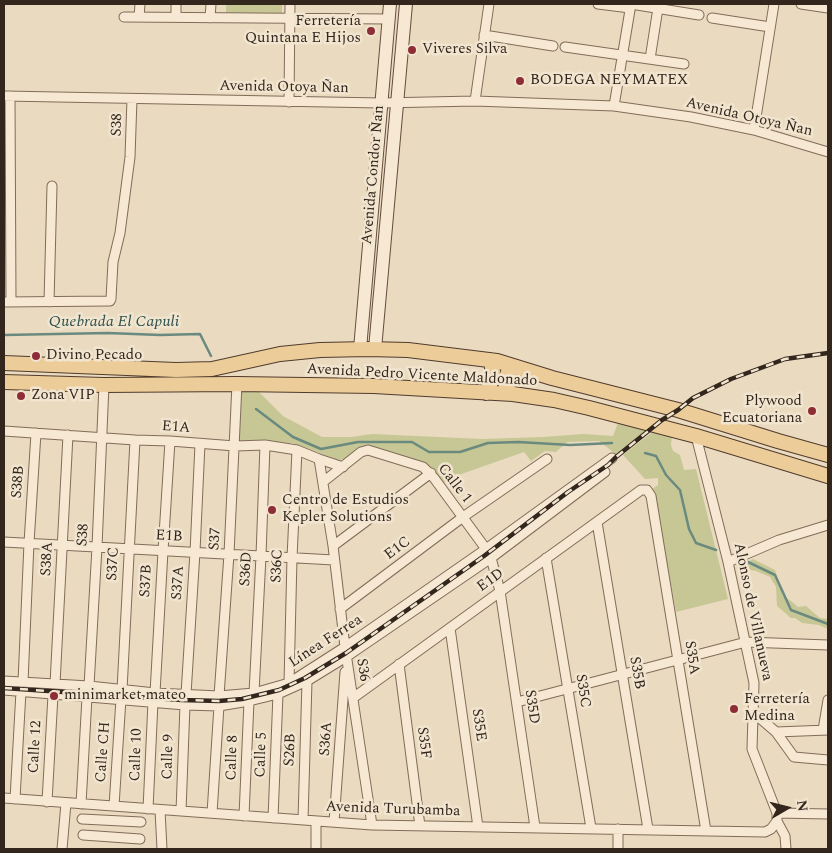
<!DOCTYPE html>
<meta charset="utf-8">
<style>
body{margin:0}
#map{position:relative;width:832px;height:853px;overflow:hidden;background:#eadac0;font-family:Spectral,serif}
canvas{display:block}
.frame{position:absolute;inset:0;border:5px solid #33261d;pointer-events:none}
.north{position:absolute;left:762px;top:783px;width:50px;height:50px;-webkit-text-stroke:4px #f2e5cf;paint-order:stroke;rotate:82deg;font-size:14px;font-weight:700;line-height:20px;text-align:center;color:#33261d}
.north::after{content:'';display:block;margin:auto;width:18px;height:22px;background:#33261d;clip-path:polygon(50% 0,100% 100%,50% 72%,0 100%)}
</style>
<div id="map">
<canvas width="832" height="853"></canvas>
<div class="frame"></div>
<div class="north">N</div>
</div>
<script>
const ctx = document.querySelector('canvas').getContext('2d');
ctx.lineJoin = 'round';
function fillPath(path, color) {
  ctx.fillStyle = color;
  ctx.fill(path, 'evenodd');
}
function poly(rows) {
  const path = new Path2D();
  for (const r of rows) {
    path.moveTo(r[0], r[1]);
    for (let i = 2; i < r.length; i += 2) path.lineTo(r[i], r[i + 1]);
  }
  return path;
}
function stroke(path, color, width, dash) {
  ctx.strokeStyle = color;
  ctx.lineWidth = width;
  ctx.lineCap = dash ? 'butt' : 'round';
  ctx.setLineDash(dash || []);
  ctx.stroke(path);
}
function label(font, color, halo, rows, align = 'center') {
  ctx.font = font + ' Spectral,serif';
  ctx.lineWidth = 5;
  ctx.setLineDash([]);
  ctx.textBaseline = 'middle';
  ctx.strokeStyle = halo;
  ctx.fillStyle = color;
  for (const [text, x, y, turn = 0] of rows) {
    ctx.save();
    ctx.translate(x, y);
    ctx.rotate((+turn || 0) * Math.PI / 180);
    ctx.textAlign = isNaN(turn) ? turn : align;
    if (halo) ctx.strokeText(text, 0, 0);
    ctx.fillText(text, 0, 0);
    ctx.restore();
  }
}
fillPath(poly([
 [226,4,282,4,282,14,226,14],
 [241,388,258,391,283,416,322,437,351,437,372,434,482,439,543,437,583,434,613,436,619,420,650,427,617,455,599,441,567,442,556,452,545,451,531,461,524,452,453,477,442,484,433,471,360,450,345,459,338,460,293,443,239,442],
 [655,430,672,435,671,445,673,451,680,455,684,470,696,469,728,599,676,612,663,541,652,489,658,485,658,478,645,479,623,455],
 [753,559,775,570,783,596,791,601,798,607,806,606,820,618,828,619,828,629,819,625,802,623,795,618,791,618,777,606,776,587,770,577,756,571,751,570,746,567,748,562]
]), '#c6c795');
stroke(poly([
 [4,335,108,333,160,335,200,334,211,356],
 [256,409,293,437,321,449,358,442,412,442,429,452,460,452,488,443,518,442,570,445,612,443],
 [645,453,656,456,666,475,680,490,689,529,696,543,716,550],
 [746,561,775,575,791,610,828,624]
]), '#6b8a7f', 2.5);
const minor = poly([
 [176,4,176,17],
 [598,4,630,8],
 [801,4,828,8],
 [124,17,389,19],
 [139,17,140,4],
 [210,18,211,4],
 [712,18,770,27],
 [484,35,553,46],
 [565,47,684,64],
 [650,59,658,8],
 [4,96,381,103,475,101,614,106,691,117,754,130,828,152],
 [10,96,11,302],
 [475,101,489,4],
 [289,102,290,4],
 [614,106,631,4,699,15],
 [754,130,774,4],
 [4,302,110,301,111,299,113,262,120,233,130,157,132,99],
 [49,302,52,186],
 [4,431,135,440,170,441,235,446,265,445,297,450,319,459,343,467],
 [696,436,728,562,754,683,752,749,777,813,777,821,785,836,786,849],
 [319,459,333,546,345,647,372,825],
 [323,482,361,452,368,450,423,467,434,478,486,549,491,558,500,591,535,827],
 [597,522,648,829],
 [4,542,334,560],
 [333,546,431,473],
 [546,558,591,828],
 [728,562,779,540,828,525],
 [340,609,463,517,547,459],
 [450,628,478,827],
 [399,664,420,826],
 [4,681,89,686,155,693,219,696,254,693,289,683,345,647,486,549,612,458],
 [23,682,29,543,36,433],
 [289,683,292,558,297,450],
 [55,684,68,435],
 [89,686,97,547,104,385],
 [4,690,185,705,219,706,249,701,278,694,307,681,346,657,491,558,605,472],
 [122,690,135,440],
 [155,693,163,551,170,441],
 [254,693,261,556,265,445],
 [186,694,195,552,200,444],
 [219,696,229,554,237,384],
 [353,698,641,490,647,490,651,496,706,831],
 [517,702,746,642,828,645],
 [754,713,776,732,828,730],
 [823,730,828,700],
 [776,732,794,757,828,760],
 [4,798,372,825,765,832,771,829,777,821],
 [15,799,21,691],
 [47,802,53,695],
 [81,804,87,697],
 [114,806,121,699],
 [148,809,153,702],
 [160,810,162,849],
 [181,811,185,705],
 [212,813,219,706],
 [777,813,828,814],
 [244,816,249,701],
 [273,818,278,694],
 [82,819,141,822],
 [303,820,307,681],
 [334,822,345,672],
 [83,835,140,839],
 [62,849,66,803],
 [316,849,316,821],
 [618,849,618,829]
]);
const secondary = poly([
 [360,349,390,4],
 [375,349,406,4]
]);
const primary = poly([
 [4,363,176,370,212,369,280,354,320,350,368,349,408,350,497,361,552,378,678,410,778,441,828,455],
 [4,382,104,385,237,384,374,386,513,394,554,400,589,408,696,436,828,476],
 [486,393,490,385,492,378,493,371,490,360],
 [513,394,506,388,505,380,508,372,515,367]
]);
stroke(minor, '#826c59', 11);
stroke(secondary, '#644d3c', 14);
stroke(primary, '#503b2d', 16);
stroke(minor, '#f6e8d2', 9);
stroke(secondary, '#f6e8d2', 12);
stroke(primary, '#eccc99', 14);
const rail = poly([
 [4,688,182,700,219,701,242,699,279,690,305,678,346,653,484,556,568,492,608,465,616,457,662,420,678,410,693,398,731,379,785,359,828,353]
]);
stroke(rail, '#33261d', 4.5);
stroke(rail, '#f2e5cf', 2.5, [8]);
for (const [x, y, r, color] of [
 [371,31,5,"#8d2d36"],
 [412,50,5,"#8d2d36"],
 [520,81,5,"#8d2d36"],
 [36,356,5,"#8d2d36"],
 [21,396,5,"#8d2d36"],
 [812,411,5,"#8d2d36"],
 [272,510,5,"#8d2d36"],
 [54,696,5,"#8d2d36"],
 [734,709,5,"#8d2d36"]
]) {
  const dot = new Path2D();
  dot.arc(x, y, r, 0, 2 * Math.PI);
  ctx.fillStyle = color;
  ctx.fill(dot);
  stroke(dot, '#f2e5cf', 2);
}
label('15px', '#33261d', '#f2e5cf', [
 ["Ferretería",361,22,"right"],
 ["Quintana E Hijos",361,39,"right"],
 ["Viveres Silva",422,50],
 ["BODEGA NEYMATEX",530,81],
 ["Divino Pecado",46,356],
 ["Zona VIP",31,396],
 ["Plywood",802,402,"right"],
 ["Ecuatoriana",802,419,"right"],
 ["Centro de Estudios",282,501],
 ["Kepler Solutions",282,518],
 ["minimarket mateo",64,696],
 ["Ferretería",744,700],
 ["Medina",744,717]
], 'left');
label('15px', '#33261d', '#f2e5cf', [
 ["Avenida Otoya Ñan",284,88,1],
 ["Avenida Otoya Ñan",749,118,13],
 ["S38",118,125,-88],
 ["Avenida Condor Ñan",374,175,-85],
 ["Avenida Pedro Vicente Maldonado",422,376,3],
 ["E1A",176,428,4],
 ["S38B",19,482,-86],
 ["Calle 1",454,484,52],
 ["S38",84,535,-87],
 ["E1B",169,537,3],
 ["S37",216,539,-87],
 ["E1C",398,549,-37],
 ["S38A",48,559,-87],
 ["S37C",114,564,-87],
 ["S36C",278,566,-88],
 ["S36D",247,569,-87],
 ["S37B",147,581,-87],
 ["E1D",491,581,-36],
 ["S37A",179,583,-86],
 ["Alonso de Villanueva",752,612,78],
 ["Línea Ferrea",326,642,-33],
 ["S35A",691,658,81],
 ["S36",362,670,81],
 ["S35B",636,673,80],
 ["S35C",582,691,81],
 ["S35D",531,707,82],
 ["S35E",478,725,82],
 ["S36A",327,739,-86],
 ["S35F",423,743,83],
 ["Calle 12",36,747,-87],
 ["S26B",291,750,-88],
 ["Calle CH",104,752,-86],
 ["Calle 10",137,755,-88],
 ["Calle 5",262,755,-88],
 ["Calle 9",169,757,-88],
 ["Calle 8",233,758,-88],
 ["Avenida Turubamba",393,810,2]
]);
label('italic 16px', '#2d524c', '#f2e5cf', [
 ["Quebrada El Capuli",114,323]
]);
</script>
